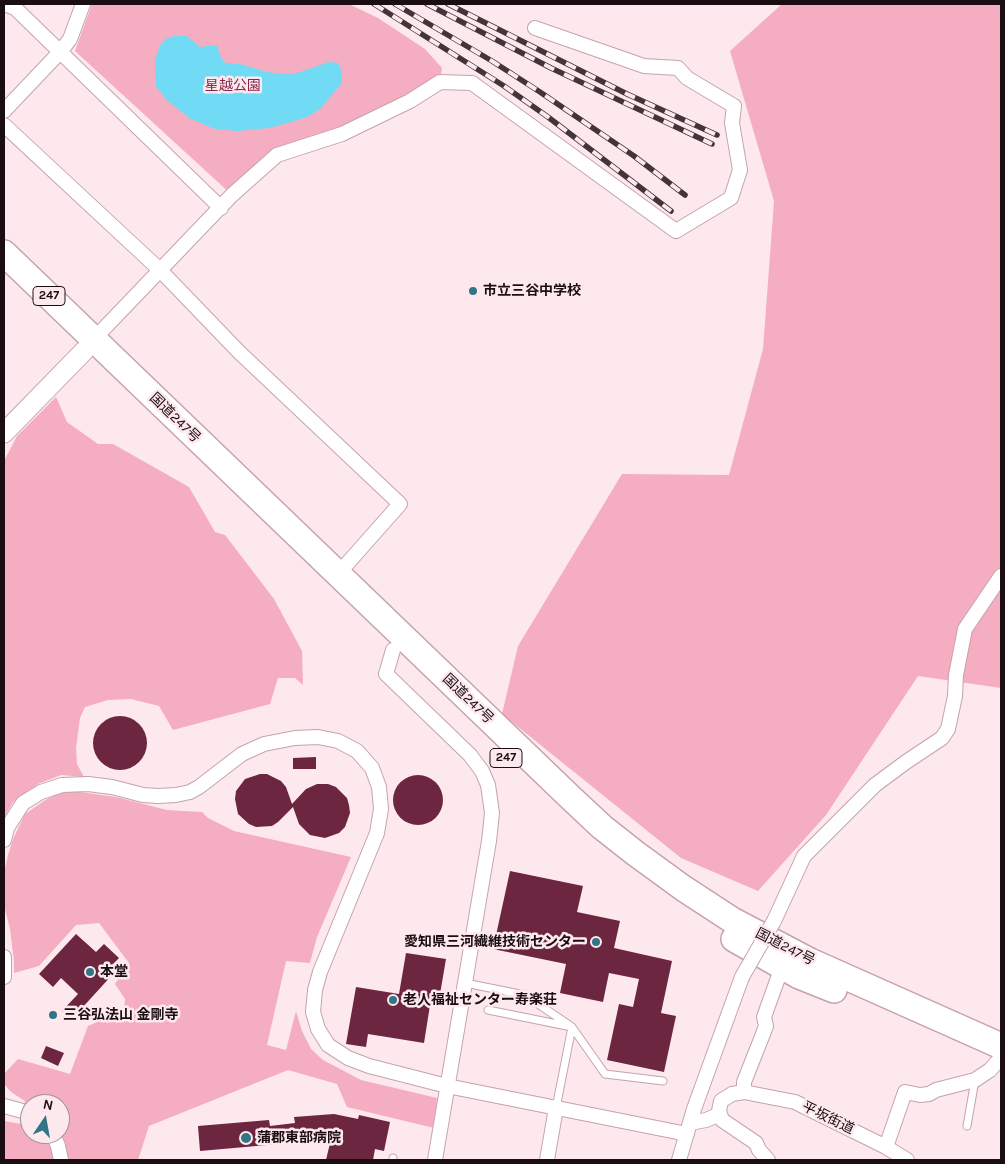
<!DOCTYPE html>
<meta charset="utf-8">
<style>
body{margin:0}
#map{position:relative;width:1005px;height:1164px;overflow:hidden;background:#fde8ed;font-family:Karla,sans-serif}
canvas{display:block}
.frame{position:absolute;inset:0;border:5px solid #1a0e12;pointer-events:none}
.north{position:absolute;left:20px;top:1094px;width:50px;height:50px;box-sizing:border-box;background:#fde8ed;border:1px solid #a29195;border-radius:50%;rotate:12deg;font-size:14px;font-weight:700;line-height:20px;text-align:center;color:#1a0e12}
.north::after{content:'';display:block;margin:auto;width:18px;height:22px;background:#327586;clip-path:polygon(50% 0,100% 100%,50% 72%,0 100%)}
</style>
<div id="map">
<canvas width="1005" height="1164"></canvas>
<div class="frame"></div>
<div class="north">N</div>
</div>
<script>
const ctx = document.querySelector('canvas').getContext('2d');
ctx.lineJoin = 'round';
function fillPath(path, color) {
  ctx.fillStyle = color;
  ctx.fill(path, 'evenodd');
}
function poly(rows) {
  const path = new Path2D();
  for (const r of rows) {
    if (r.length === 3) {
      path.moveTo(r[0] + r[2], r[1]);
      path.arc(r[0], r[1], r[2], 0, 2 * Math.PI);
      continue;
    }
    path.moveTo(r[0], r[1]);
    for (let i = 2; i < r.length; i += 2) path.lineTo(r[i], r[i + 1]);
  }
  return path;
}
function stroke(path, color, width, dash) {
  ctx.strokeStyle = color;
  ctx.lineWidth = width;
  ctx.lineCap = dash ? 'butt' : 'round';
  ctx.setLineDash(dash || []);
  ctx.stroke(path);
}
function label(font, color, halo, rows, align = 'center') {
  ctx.font = font + ' Karla,"Noto Sans JP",sans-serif';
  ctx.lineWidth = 5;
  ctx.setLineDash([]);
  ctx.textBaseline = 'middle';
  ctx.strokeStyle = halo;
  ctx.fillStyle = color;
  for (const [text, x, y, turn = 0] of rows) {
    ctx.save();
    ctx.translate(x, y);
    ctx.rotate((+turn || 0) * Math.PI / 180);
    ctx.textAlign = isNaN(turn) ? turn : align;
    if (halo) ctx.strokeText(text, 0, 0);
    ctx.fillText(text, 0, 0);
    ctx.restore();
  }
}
fillPath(poly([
 [92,4,349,4,378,18,425,49,442,68,440,82,410,101,277,155,232,195,75,51],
 [782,4,1001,4,1001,688,918,676,826,815,758,891,681,858,502,714,518,646,622,474,729,475,763,349,774,201,730,51],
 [56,397,67,422,98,444,113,444,189,487,215,532,225,535,274,599,302,651,303,685,295,678,278,678,270,704,173,730,159,706,131,699,108,700,85,707,80,718,76,748,77,764,84,777,61,775,38,784,13,802,4,818,4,461,17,436],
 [61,792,80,792,116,797,167,810,202,812,208,818,234,831,351,857,317,937,310,963,286,961,267,1045,286,1050,296,1011,302,1031,311,1049,323,1060,361,1080,437,1098,434,1128,347,1107,337,1084,288,1070,149,1126,138,1160,4,1160,4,1121,21,1124,25,1101,11,1092,4,1084,4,1074,18,1059,70,1074,88,1026,124,1010,125,999,115,984,129,963,99,923,76,925,39,966,14,973,14,961,10,929,4,905,4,873,8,855,13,839,25,814,47,799],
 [30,1104,60,1104,60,1134,30,1134]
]), '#f5adc1');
fillPath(poly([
 [175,36,187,36,200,47,217,45,221,58,226,63,240,64,267,72,284,74,297,73,329,62,338,63,342,72,341,84,321,108,309,116,295,121,269,128,237,131,215,129,189,118,168,101,156,87,155,61,160,45,167,38]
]), '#71daf4');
fillPath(poly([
 [120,743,27],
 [316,757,316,769,293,769,293,758],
 [260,774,267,774,281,781,286,787,292,804,306,789,317,784,328,784,336,787,347,798,349,805,350,813,345,827,339,833,325,838,310,835,299,824,293,807,278,822,272,826,256,827,249,824,238,814,235,799,236,791,245,779],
 [418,800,25],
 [510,871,583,886,577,912,620,921,614,948,672,961,661,1013,676,1016,664,1072,607,1060,619,1004,633,1007,639,979,609,973,603,1002,560,993,566,964,493,949],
 [76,934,96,952,104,944,119,958,108,969,113,974,82,1008,84,1010,73,1021,62,1011,78,994,61,978,53,987,39,974],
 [406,953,446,959,439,1000,431,999,424,1043,368,1034,366,1047,346,1044,356,987,399,994],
 [46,1046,64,1053,58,1066,41,1058],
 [334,1114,358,1119,359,1115,390,1122,384,1151,375,1149,373,1160,326,1160,331,1139,300,1142,300,1140,278,1142,279,1144,200,1151,198,1126,269,1120,270,1126,295,1123,294,1117]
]), '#6c263f');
const lane = poly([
 [465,983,525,995,572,1027,556,1108],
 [488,1010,572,1027,605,1074,663,1081],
 [967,1126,975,1080],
 [393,1160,393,1158]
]);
const street = poly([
 [4,4,15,8,221,208],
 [4,111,60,52,70,39,83,4],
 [4,125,160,270,239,352,400,504,338,574],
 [93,340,232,195,277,155,342,134,410,101,440,82,472,83,676,231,731,198,740,170,732,123,734,106,687,78,678,68,644,66,535,28],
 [393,650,386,674,470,755,482,771,488,785,492,813,489,841,435,1160],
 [4,840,7,828,23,803,41,792,62,785,88,784,112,787,143,795,158,796,176,795,190,792,199,787,242,754,264,744,295,738,318,737,338,741,357,751,372,768,379,787,381,809,377,833,320,972,315,990,313,1012,318,1029,328,1045,348,1058,369,1066,447,1086,687,1134],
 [774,921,804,856,875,785,906,762,942,738,948,729,955,696,956,675,965,629,1001,576],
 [4,957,4,977],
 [744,1092,744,1082,763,1034,766,1026,764,1017,778,978],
 [4,1106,30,1113],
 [690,1123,706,1120,720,1114],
 [53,1134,58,1146,61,1160],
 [886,1147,905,1092,920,1095,929,1094,936,1090,975,1080,990,1070,998,1061],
 [547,1160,556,1108],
 [679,1160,694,1109,742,977],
 [768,1160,759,1150,756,1143,722,1120,719,1111,721,1101,732,1094,744,1092,795,1102,886,1147,907,1160]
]);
const secondary = poly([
 [4,433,84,351]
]);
const highway = poly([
 [4,253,571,798,602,827,635,853,683,888,732,920,810,961,1001,1046],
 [734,939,799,976,834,990]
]);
stroke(lane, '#c5a3ac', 9);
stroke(street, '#c5a3ac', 16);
stroke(secondary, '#c5a3ac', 21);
stroke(highway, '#c5a3ac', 28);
stroke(lane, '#fff', 7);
stroke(street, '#fff', 14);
stroke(secondary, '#fff', 19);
stroke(highway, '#fff', 25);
const rail = poly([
 [374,4,504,86,548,117,671,211],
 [395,4,492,61,540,92,634,156,685,195],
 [427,4,551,68,712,144],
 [448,4,627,94,717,135]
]);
stroke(rail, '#423438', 5.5);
stroke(rail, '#fde8ed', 4, [11]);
const streetBridge = poly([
 [742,977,774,921]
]);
stroke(streetBridge, '#c5a3ac', 16, []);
stroke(streetBridge, '#fff', 14);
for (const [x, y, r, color] of [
 [473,291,5,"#327586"],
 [596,942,5,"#327586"],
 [90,972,5,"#327586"],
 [393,1000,5,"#327586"],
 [53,1015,5,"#327586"],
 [246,1138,6,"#327586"]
]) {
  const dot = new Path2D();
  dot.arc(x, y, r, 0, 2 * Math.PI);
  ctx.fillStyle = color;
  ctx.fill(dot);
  stroke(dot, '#fde8ed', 2);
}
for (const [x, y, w] of [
 [49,296,32],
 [506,758,32]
]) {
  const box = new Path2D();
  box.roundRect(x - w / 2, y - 9.5, w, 19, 4);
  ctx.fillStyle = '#fde8ed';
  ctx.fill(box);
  stroke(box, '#1a0e12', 1);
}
label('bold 12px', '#1a0e12', null, [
 ["247",49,296],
 ["247",506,758]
]);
label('14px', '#87274c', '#fde8ed', [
 ["星越公園",233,86]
]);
label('bold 14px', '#1a0e12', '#fde8ed', [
 ["市立三谷中学校",483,291],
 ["愛知県三河繊維技術センター",586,942,"right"],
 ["本堂",100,972],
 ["老人福祉センター寿楽荘",403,1000],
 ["三谷弘法山 金剛寺",63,1015],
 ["蒲郡東部病院",257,1138]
], 'left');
label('14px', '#1a0e12', '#fde8ed', [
 ["国道247号",175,418,44],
 ["国道247号",468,699,44],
 ["国道247号",785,947,27],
 ["平坂街道",828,1118,26]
]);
</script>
